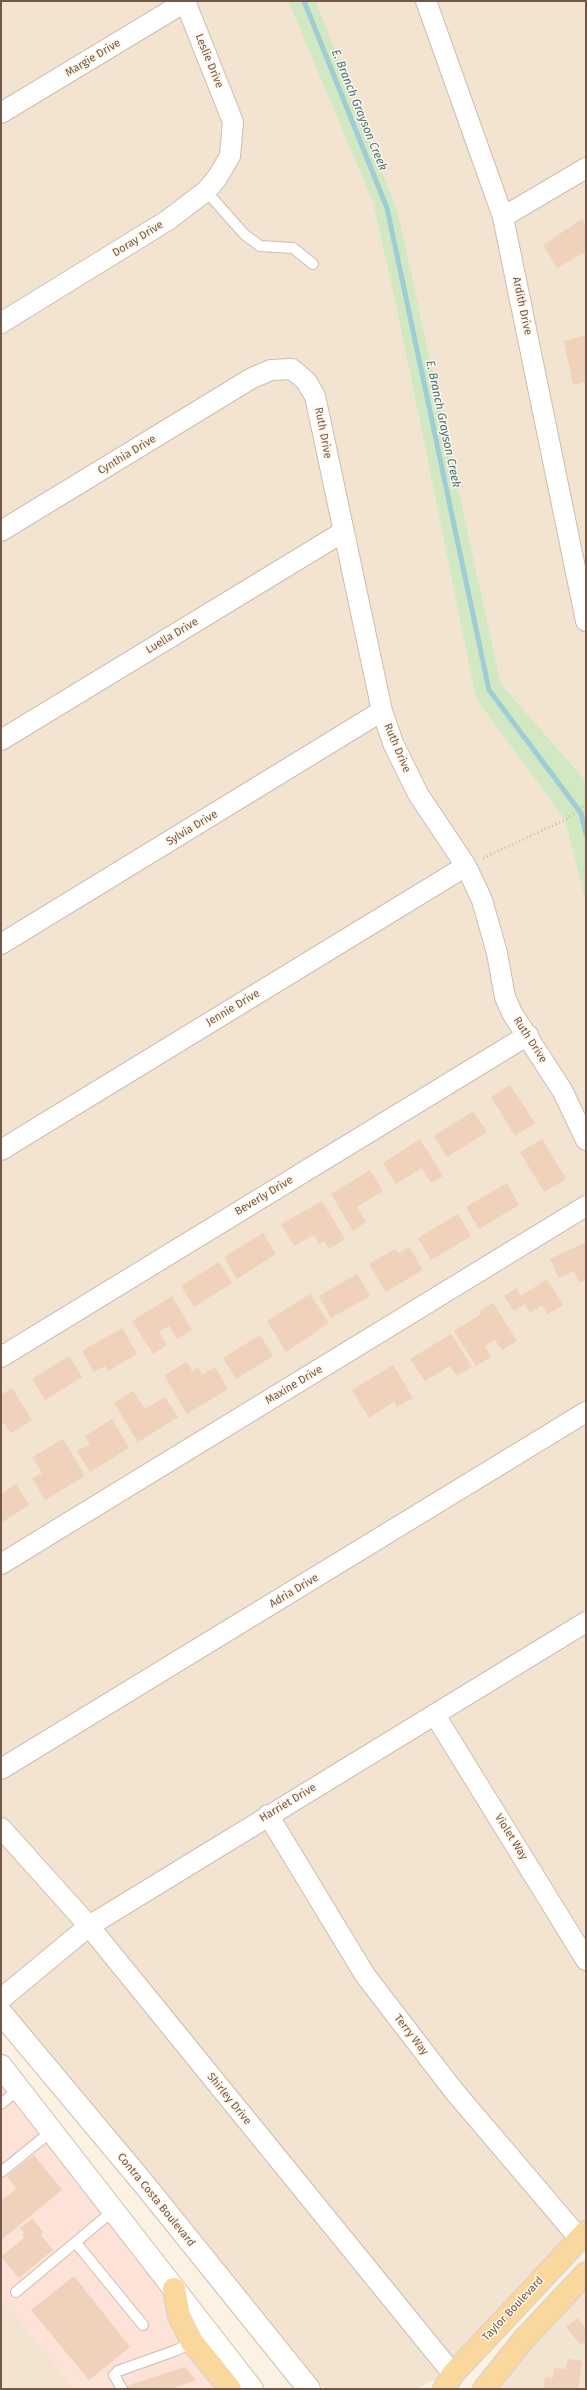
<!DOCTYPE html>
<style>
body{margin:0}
#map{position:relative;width:587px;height:2390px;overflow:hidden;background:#fbf2e3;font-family:"Fira Sans",sans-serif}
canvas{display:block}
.frame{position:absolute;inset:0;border:2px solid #73584a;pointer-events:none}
</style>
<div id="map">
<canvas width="587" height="2390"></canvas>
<div class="frame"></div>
</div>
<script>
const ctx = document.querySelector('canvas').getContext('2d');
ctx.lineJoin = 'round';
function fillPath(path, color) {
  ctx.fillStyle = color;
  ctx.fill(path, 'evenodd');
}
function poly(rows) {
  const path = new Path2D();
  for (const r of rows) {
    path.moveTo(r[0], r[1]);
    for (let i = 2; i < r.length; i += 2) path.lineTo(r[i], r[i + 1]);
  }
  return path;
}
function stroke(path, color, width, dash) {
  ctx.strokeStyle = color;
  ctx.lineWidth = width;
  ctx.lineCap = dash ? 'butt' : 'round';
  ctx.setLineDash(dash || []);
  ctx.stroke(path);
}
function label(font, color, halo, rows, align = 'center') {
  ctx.font = font + ' "Fira Sans",sans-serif';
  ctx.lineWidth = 3;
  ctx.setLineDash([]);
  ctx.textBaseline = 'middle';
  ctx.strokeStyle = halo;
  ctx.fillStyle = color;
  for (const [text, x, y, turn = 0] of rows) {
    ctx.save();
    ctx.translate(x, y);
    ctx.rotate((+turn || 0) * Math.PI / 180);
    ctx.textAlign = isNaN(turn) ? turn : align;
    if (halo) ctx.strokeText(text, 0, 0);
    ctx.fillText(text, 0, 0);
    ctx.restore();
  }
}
fillPath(poly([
 [1,1,288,1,373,203,397,310,476,699,565,820,586,903,586,2232,453,2374,431,2381,418,2389,326,2389,277,2349,1,2013],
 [316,1,586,1,586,781,501,684,398,212],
 [586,2273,586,2389,498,2389,523,2340],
 [1,2298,22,2322,74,2389,1,2389]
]), '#f3e4d2');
fillPath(poly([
 [1,2066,116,2213,230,2389,74,2389,1,2298]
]), '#fce2d7');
fillPath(poly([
 [288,1,316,1,398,212,501,684,586,781,586,903,565,820,476,699,397,310,373,203]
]), '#d2e8c2');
stroke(poly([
 [304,1,387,208,489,690,581,813,586,835]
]), '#9fcdd6', 5);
fillPath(poly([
 [582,219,586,226,586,254,583,253,557,268,543,245],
 [586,335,586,382,573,385,564,341],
 [510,1085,535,1123,515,1136,491,1097],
 [473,1111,487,1132,447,1157,434,1136],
 [420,1139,443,1176,431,1183,422,1168,396,1184,383,1163],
 [542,1139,566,1179,544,1192,520,1152],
 [370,1170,383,1191,357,1207,366,1222,353,1231,331,1194],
 [507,1183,519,1205,479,1229,466,1207],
 [322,1201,345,1239,329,1249,324,1241,319,1244,314,1235,294,1246,281,1224],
 [458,1214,471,1236,431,1260,418,1238],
 [263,1233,276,1254,237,1279,224,1257],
 [586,1242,586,1280,579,1283,574,1271,559,1278,550,1259],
 [409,1247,423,1270,386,1292,369,1264,395,1249,398,1253],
 [219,1262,232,1283,194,1307,181,1286],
 [357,1274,370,1296,331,1318,319,1296],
 [547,1279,563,1305,548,1314,542,1305,530,1313,525,1304,514,1311,504,1296,516,1288,521,1296],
 [310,1294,329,1323,286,1352,267,1321],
 [172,1296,192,1330,177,1339,169,1326,159,1332,167,1345,153,1354,132,1321],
 [493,1303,517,1341,502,1350,495,1340,485,1346,491,1357,476,1366,454,1331,481,1314,480,1311],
 [122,1328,137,1354,108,1371,105,1366,94,1372,82,1351],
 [451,1334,472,1367,457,1376,450,1366,425,1381,410,1359],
 [260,1335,273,1356,236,1379,223,1358],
 [69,1356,82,1377,45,1400,32,1379],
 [187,1362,192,1371,198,1367,202,1375,215,1367,228,1389,187,1414,164,1375],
 [393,1365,413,1398,397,1407,394,1402,369,1418,352,1390],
 [12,1388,32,1420,11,1433,4,1423,1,1425,1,1395],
 [133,1391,145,1409,165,1397,178,1417,138,1442,114,1403],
 [112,1419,129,1448,90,1472,77,1451,90,1444,85,1436],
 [63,1439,85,1476,45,1500,32,1478,42,1473,32,1457],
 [16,1484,29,1505,1,1523,1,1494],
 [34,2155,62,2190,1,2240,1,2201,16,2189,7,2176],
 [33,2219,43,2232,41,2235,53,2250,19,2278,1,2257,24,2238,22,2235,25,2233,20,2228],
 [74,2276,130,2347,89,2380,31,2310],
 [578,2318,586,2329,586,2341,581,2345,566,2327],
 [568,2359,582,2361,578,2389,543,2389,545,2377,553,2378,554,2368,566,2369],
 [185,2367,196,2380,170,2389,128,2389,126,2386]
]), '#f0d1bb');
const lane = poly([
 [206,191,244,234,260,246,293,248,313,264],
 [1,2104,19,2089],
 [1,2172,52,2131],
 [76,2243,143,2325],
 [16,2292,114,2210],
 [122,2389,114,2375,118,2371,177,2350,192,2342]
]);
const street = poly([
 [426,1,503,217,586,621],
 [1,113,185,2],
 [503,217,586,168],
 [1,323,168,220,206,191,217,178,230,156,233,122,185,1],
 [1,531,252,378,271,370,292,369,306,381,315,396,382,711,393,743,418,794,466,866,482,900,497,953,505,997,512,1013,562,1090,586,1140],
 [1,740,343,532],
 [1,944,382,711],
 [1,1150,466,866],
 [1,1357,528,1035],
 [1,1564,586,1206],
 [435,1715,586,1960],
 [1,1769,586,1412],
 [268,1815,365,1975,454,2091,579,2238],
 [1,1828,89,1926,453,2374],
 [1,1999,89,1926,586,1622]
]);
const secondary = poly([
 [1,2013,144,2184,309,2389],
 [1,2066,252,2389]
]);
const primary = poly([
 [174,2289,179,2316,192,2342,230,2389],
 [444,2389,453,2374,586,2232],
 [484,2389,523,2340,586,2273]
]);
stroke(lane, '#cfbcad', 12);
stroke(street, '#cfbcad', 22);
stroke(secondary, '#d1bcaa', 24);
stroke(primary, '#d8d0cc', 24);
stroke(poly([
 [483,858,565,820,586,804]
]), '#d5b49f', 2.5, [1, 3]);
stroke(lane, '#fff', 10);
stroke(street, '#fff', 20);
stroke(secondary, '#fff', 22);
stroke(primary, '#f9d79d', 22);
label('11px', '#73584a', '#fff6e9', [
 ["Margie Drive",93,58,-31],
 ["Leslie Drive",209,61,68],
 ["Doray Drive",138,239,-32],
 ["Ardith Drive",522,306,78],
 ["Ruth Drive",323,433,79],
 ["Cynthia Drive",127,455,-31],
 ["Luella Drive",172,636,-31],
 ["Ruth Drive",397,748,67],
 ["Sylvia Drive",192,828,-31],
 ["Jennie Drive",233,1008,-31],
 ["Ruth Drive",530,1040,57],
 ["Beverly Drive",264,1196,-31],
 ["Maxine Drive",294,1385,-31],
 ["Adria Drive",294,1591,-31],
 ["Harriet Drive",288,1803,-31],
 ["Violet Way",511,1837,58],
 ["Terry Way",411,2035,52],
 ["Shirley Drive",229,2099,51],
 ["Contra Costa Boulevard",156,2200,51],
 ["Taylor Boulevard",513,2309,-47]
]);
label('italic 12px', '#41747f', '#fff6e9', [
 ["E. Branch Grayson Creek",359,110,68],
 ["E. Branch Grayson Creek",443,424,78]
]);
</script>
